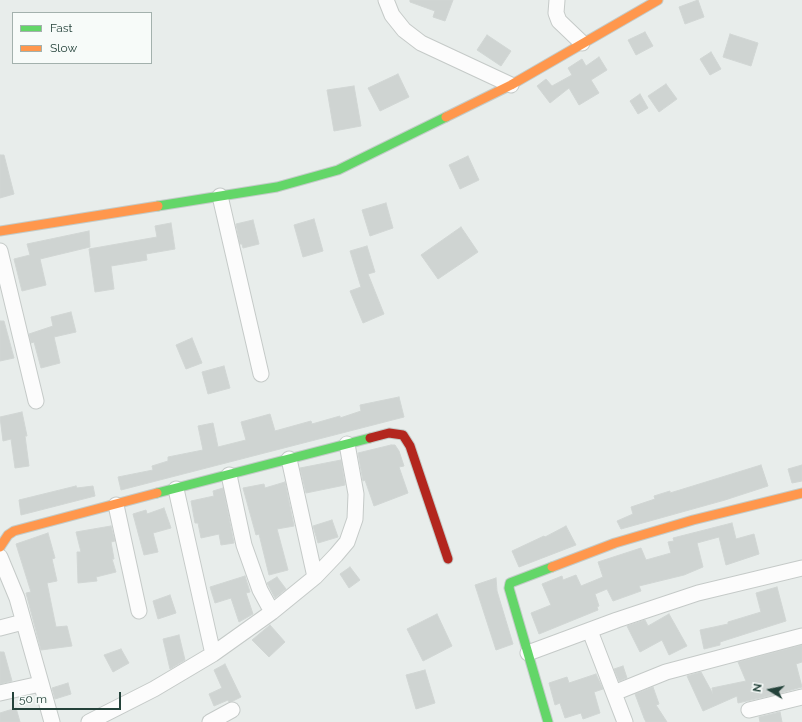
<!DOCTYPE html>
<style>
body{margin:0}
#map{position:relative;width:802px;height:722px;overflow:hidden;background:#e8edeb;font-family:Raleway,sans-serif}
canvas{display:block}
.legend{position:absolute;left:12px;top:12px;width:140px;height:52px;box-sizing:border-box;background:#f7fbf9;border:1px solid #a3b1ad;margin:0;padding:5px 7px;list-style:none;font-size:12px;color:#24423a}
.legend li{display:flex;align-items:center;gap:8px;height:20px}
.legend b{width:20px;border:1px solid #a3b1ad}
.north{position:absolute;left:750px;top:670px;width:40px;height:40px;-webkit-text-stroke:3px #f7fbf9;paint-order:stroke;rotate:280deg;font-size:11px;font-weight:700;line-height:16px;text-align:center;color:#24423a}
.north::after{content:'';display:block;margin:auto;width:14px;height:18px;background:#24423a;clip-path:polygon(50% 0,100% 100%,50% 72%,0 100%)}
.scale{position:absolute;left:12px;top:692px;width:109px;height:18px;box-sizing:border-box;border:2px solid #24423a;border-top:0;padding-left:5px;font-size:12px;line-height:14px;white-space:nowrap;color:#24423a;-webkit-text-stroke:3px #f7fbf9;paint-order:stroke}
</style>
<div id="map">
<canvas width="802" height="722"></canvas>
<ul class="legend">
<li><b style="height:5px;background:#63d668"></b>Fast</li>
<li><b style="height:5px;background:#ff974d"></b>Slow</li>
</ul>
<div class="north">N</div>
<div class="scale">50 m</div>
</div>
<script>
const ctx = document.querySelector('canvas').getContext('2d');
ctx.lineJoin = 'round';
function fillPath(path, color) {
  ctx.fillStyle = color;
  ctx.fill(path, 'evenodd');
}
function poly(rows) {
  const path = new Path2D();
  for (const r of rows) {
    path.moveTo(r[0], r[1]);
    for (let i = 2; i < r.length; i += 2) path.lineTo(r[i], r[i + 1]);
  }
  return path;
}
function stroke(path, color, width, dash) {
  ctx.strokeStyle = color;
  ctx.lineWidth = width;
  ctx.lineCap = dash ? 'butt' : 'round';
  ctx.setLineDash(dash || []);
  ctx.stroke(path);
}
const building = poly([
 [410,0,453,0,445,21,433,17,435,11,410,2,410,0],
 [698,0,704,17,685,24,679,7,698,0],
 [645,32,653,46,636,55,628,40,645,32],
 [730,34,758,43,751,66,723,57,730,34],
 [487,35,511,51,501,66,477,50,487,35],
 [711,52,721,69,710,75,700,59,711,52],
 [599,57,607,70,591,80,599,93,579,105,569,88,550,103,537,86,546,79,552,86,572,75,568,68,582,59,586,66,599,57],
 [398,74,409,97,380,111,368,88,398,74],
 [666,84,677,99,659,112,648,96,666,84],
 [354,86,361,126,334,131,327,90,354,86],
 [640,94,648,108,638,114,630,101,640,94],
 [0,155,4,155,14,194,0,198,0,155],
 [468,156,479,180,460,189,449,165,468,156],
 [386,203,393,228,370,236,362,210,386,203],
 [314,219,323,251,303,257,294,225,314,219],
 [253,220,259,244,243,248,242,244,240,244,236,224,253,220],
 [171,223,175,249,146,254,147,260,111,266,114,289,95,292,89,249,157,237,155,226,171,223],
 [461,227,478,252,438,279,421,255,461,227],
 [89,231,90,247,40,259,46,285,22,291,14,259,30,255,27,244,89,231],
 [367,246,375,272,368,274,384,314,363,323,350,291,361,287,350,251,367,246],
 [71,312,76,332,54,337,60,363,41,368,34,342,31,343,29,334,53,326,51,317,71,312],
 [0,321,4,321,14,358,0,361,0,321],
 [192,338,202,363,186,369,176,345,192,338],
 [224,366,230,388,208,394,202,372,224,366],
 [399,397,404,417,121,490,118,477,153,470,152,466,168,461,168,457,203,450,198,426,213,423,218,447,246,440,241,422,270,414,275,431,311,421,312,424,340,416,340,418,361,411,360,405,399,397],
 [22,412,27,436,25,436,29,466,15,468,11,439,3,441,0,417,22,412],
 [391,445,395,445,399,451,404,466,399,467,408,493,374,506,365,480,363,481,358,453,391,445],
 [341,460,345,485,306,493,300,468,341,460],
 [761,465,768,486,725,500,621,529,617,521,633,514,631,507,655,499,654,496,670,491,670,493,761,465],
 [802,465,802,481,792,483,788,469,802,465],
 [285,482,294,526,277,529,288,570,269,575,259,534,256,535,243,488,264,484,265,488,285,482],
 [76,486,77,488,93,486,95,496,21,515,19,500,76,486],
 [223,488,234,543,221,545,219,534,201,538,198,523,195,523,191,501,214,496,213,491,223,488],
 [164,508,171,528,153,533,158,552,144,555,133,514,146,510,147,514,164,508],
 [332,520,338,537,318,543,313,526,332,520],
 [732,523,736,539,754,534,759,554,726,565,719,537,697,543,703,567,684,575,639,586,641,591,613,601,607,589,595,594,599,606,597,607,598,610,539,634,531,613,551,605,542,584,562,576,563,580,576,575,581,586,603,577,598,562,641,548,646,560,671,553,668,542,674,541,673,538,732,523],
 [111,526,115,541,111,542,114,559,112,559,116,572,96,577,97,581,78,583,77,552,81,552,76,532,111,526],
 [566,526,576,545,519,567,512,551,544,536,545,537,566,526],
 [48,533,55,558,52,559,57,581,47,583,56,627,67,626,72,646,41,650,26,593,31,592,16,544,48,533],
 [350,567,360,580,349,588,340,574,350,567],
 [245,576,250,592,246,593,253,614,239,622,231,598,215,603,210,587,245,576],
 [277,577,286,589,275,598,267,583,277,577],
 [496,578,497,591,513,644,496,650,475,585,496,578],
 [777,587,786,621,720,642,720,645,704,649,700,630,728,624,728,622,761,612,756,593,777,587],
 [170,595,176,613,158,619,153,601,170,595],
 [437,614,452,646,423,661,407,629,437,614],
 [669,614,687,646,669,655,662,640,640,652,627,626,645,620,648,626,669,614],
 [270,625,285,642,269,657,252,640,270,625],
 [179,635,185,660,170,669,163,639,179,635],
 [802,645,802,662,796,664,802,687,777,694,738,703,737,696,703,711,687,676,701,672,713,694,712,688,746,681,738,662,802,645],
 [121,649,129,663,113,672,104,655,121,649],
 [0,652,4,652,12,681,0,684,0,652],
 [225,664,241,697,233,701,229,702,228,700,214,706,209,694,222,688,214,670,225,664],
 [623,666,627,678,619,681,614,669,623,666],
 [425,670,435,703,416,709,406,675,425,670],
 [596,674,603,689,594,692,600,713,583,719,581,713,565,718,560,703,555,705,549,683,567,677,569,683,596,674],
 [68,683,71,694,55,699,52,688,68,683],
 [653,687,659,704,656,705,667,722,646,722,644,718,635,694,653,687],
 [16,708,20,722,0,722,0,713,16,708],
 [780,712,782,722,760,722,759,717,780,712]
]);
fillPath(building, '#cfd4d2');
stroke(building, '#d1d6d4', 1);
const street = poly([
 [386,0,392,15,404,30,421,43,511,85],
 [557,0,556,13,559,21,582,43],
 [220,196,261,374],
 [0,251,36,401],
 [289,459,315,577],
 [229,475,244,545,260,590,272,612],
 [176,489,213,654],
 [116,505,139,611],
 [0,557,17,598,52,722],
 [0,628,23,622],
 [590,631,625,722],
 [528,653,617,620,698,593,802,568],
 [0,693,40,684],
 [614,693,666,672,802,636],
 [749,710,802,697],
 [89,722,154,689,213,654,272,612,315,577,336,555,347,542,355,519,356,494,347,444],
 [210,722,232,710]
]);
const fast = poly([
 [158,206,277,187,338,170,446,117],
 [157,493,370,438],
 [548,722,509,588,510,583,552,567]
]);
const slow = poly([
 [446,117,511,85,658,0],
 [0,231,158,206],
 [0,547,8,535,14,531,157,493],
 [552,567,615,543,693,520,802,493]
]);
const jam = poly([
 [370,438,389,433,403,435,410,446,448,559]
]);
stroke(street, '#c5cac8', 17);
stroke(fast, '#c3cbc8', 11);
stroke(slow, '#c3cbc8', 11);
stroke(jam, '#c3cbc8', 11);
stroke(street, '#fcfcfc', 15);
stroke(fast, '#63d668', 9);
stroke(slow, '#ff974d', 9);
stroke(jam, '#b3261e', 9);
</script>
